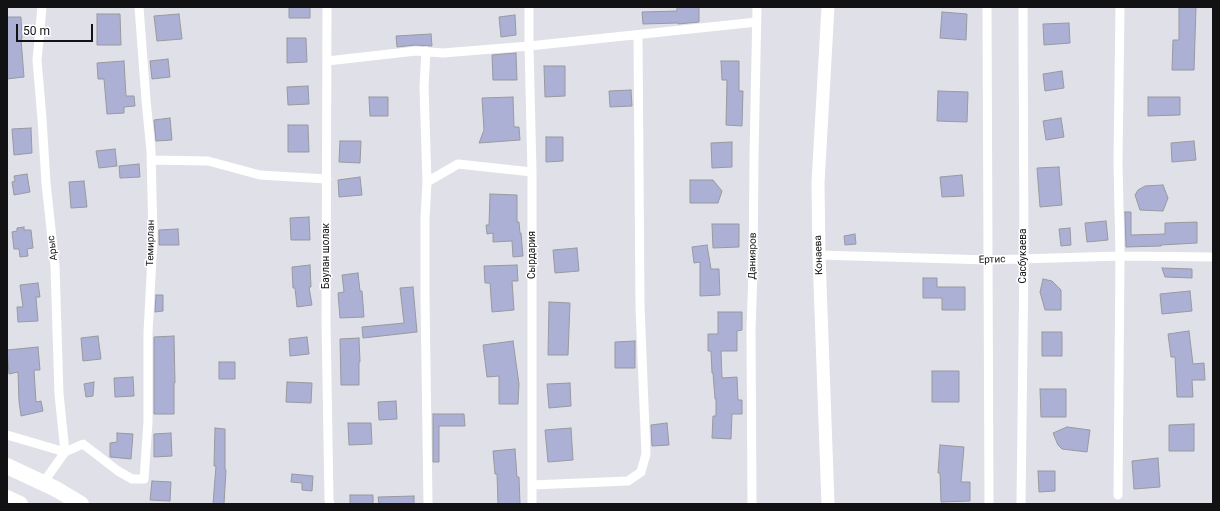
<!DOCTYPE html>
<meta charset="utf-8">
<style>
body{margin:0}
#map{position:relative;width:1220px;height:511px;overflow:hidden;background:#e0e1e8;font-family:Roboto,sans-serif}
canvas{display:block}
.frame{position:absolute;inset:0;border:8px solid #121215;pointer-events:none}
.scale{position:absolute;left:16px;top:24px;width:77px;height:18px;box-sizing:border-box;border:2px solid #121215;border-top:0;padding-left:5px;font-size:12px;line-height:14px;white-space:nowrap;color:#121215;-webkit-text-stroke:3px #fff;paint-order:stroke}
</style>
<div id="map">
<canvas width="1220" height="511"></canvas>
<div class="frame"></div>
<div class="scale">50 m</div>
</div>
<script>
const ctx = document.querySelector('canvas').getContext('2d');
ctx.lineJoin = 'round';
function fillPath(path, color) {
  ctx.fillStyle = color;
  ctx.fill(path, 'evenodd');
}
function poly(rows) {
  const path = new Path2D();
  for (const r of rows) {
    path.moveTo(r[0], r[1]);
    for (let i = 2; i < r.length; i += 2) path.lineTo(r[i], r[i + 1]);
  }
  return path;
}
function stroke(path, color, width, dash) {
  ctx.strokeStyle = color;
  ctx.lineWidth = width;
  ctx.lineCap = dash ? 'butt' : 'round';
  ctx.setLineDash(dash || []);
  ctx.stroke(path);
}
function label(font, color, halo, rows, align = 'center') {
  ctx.font = font + ' Roboto,sans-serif';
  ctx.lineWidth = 3;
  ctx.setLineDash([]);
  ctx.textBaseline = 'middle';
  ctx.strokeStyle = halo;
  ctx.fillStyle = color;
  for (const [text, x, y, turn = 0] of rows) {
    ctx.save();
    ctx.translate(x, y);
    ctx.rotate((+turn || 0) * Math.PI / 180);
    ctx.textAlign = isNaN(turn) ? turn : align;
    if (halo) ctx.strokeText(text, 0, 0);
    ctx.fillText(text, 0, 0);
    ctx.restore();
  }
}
const building = poly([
 [289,7,310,7,310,18,289,18,289,7],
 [677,7,699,7,699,22,678,24,678,23,643,24,642,12,677,11,677,7],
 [1179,7,1196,7,1194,70,1172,70,1173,40,1179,40,1179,7],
 [942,12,967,14,966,40,940,38,942,12],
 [97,14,120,14,121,45,97,45,97,14],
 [179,14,182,39,157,41,154,16,179,14],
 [515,15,516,35,501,37,499,17,515,15],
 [7,17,21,17,22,39,21,39,24,77,7,79,7,17],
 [1069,23,1070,43,1044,45,1043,24,1069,23],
 [431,34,432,46,415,45,397,47,396,36,431,34],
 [287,38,306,38,307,62,287,63,287,38],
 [516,53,517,80,493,80,492,55,516,53],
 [168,59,170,77,152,79,150,61,168,59],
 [124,61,126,96,134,96,135,106,124,107,124,113,107,114,104,79,98,79,97,63,124,61],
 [721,61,739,61,739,91,743,91,742,126,726,125,727,80,722,80,721,61],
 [544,66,565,66,565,96,545,97,544,66],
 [1062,71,1064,88,1045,91,1043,74,1062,71],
 [308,86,309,104,288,105,287,87,308,86],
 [631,90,632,106,610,107,609,91,631,90],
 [938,91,968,92,967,122,937,121,938,91],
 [369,97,388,97,388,116,370,116,369,97],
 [513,97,514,127,519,127,520,140,479,143,484,130,482,98,513,97],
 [1148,97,1180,97,1180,115,1148,116,1148,97],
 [170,118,172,140,156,141,154,120,170,118],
 [1061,118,1064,137,1046,140,1043,121,1061,118],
 [288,125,308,125,309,152,288,152,288,125],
 [31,128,32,153,14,155,12,129,31,128],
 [546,137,563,137,563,161,546,162,546,137],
 [340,141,361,141,360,163,339,162,340,141],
 [1194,141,1196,160,1172,162,1171,143,1194,141],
 [732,142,732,167,712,168,711,143,732,142],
 [115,149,117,166,99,168,96,151,115,149],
 [139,164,140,177,120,178,119,166,139,164],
 [1059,167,1062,205,1040,207,1037,168,1059,167],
 [27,174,30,192,14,195,12,182,15,181,14,176,27,174],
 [962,175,964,196,942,197,940,177,962,175],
 [360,177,362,195,339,197,338,180,360,177],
 [690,180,713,180,722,191,718,203,690,203,690,180],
 [84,181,87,207,71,208,69,182,84,181],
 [1163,185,1168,198,1163,211,1140,210,1135,195,1138,190,1145,186,1163,185],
 [490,194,517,195,517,222,519,222,520,233,521,233,523,256,513,257,512,241,493,242,493,233,487,234,486,225,489,225,490,194],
 [1125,212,1131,212,1131,235,1165,234,1165,223,1197,222,1197,243,1161,245,1161,246,1126,247,1125,212],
 [309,217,310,240,291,240,290,218,309,217],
 [1106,221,1108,240,1087,242,1085,223,1106,221],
 [712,224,739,224,739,247,713,248,712,224],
 [24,227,24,230,31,230,33,248,27,249,28,256,20,257,19,249,14,249,12,232,17,231,17,228,24,227],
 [1070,228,1071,245,1061,246,1059,229,1070,228],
 [178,229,179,245,159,245,159,230,178,229],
 [855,234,856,244,845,245,844,236,855,234],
 [707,245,711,269,719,269,720,295,700,296,700,262,694,263,692,247,707,245],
 [577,248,579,271,555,273,553,250,577,248],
 [310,265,311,287,309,287,312,305,297,307,295,288,293,288,292,267,310,265],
 [517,265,518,281,512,281,514,310,492,312,490,283,485,283,484,266,517,265],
 [1162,268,1192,269,1192,278,1165,277,1162,268],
 [358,273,360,291,362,291,364,317,340,318,338,293,344,292,342,275,358,273],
 [923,278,937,278,937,287,965,287,965,310,942,310,942,298,923,298,923,278],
 [1043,279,1052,281,1061,290,1061,310,1045,310,1040,292,1043,279],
 [38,283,40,297,36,297,38,321,18,322,17,307,23,307,20,285,38,283],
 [413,287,417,332,363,338,362,327,404,323,400,288,413,287],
 [1190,291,1192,311,1162,314,1160,294,1190,291],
 [156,295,163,295,163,311,155,312,156,295],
 [549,302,570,303,568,355,548,355,549,302],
 [718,312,742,312,742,330,737,331,737,351,721,351,722,378,737,377,738,400,742,400,742,414,732,414,731,439,712,438,713,416,716,416,716,399,715,399,713,373,712,373,711,351,708,351,708,334,718,334,718,312],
 [1189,331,1193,364,1204,363,1205,380,1192,380,1193,397,1177,397,1175,357,1171,357,1168,334,1189,331],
 [1042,332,1062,332,1062,356,1042,356,1042,332],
 [98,336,101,359,83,361,81,338,98,336],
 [174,336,175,383,174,383,174,414,154,414,154,337,174,336],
 [307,337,309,354,290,356,289,339,307,337],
 [359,338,360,362,359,362,359,385,341,385,340,339,359,338],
 [513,341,519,384,518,404,499,404,499,376,487,377,483,345,513,341],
 [635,341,635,368,615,368,615,342,635,341],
 [38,347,40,370,34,370,36,402,41,401,43,411,21,416,19,401,18,372,9,374,7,350,38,347],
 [219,362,235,362,235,379,219,379,219,362],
 [932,371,959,371,959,402,932,402,932,371],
 [133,377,134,396,115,397,114,378,133,377],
 [94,382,93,396,86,397,84,384,94,382],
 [287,382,312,383,311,403,286,402,287,382],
 [570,383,571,406,549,408,547,384,570,383],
 [1040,389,1066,389,1066,417,1041,417,1040,389],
 [396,401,397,419,379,420,378,402,396,401],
 [433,414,464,414,465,426,439,426,439,462,433,462,433,414],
 [348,423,371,423,372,444,349,445,348,423],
 [667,423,669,445,652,446,651,425,667,423],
 [1194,424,1194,451,1169,451,1169,425,1194,424],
 [1067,427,1090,430,1087,452,1062,449,1058,445,1053,433,1067,427],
 [215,428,225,429,225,470,226,470,224,504,213,504,216,466,214,466,215,428],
 [571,428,573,460,548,462,545,430,571,428],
 [117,433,133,434,131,459,110,457,110,443,117,442,117,433],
 [171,433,172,456,154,457,154,434,171,433],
 [940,445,964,447,961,482,970,482,970,501,941,502,940,473,938,473,940,445],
 [515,449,517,477,519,477,520,504,498,504,497,474,495,474,493,451,515,449],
 [1158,458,1160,487,1134,489,1132,461,1158,458],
 [1038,471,1055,471,1055,491,1039,492,1038,471],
 [292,474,313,476,312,491,302,490,302,483,291,482,292,474],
 [152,481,171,482,170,501,150,500,152,481],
 [350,495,373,495,373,504,350,504,350,495],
 [414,496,414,504,379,504,378,497,414,496]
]);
fillPath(building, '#acb0d4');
stroke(building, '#9899a0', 1);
stroke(poly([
 [42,7,37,60,42,119,46,183,55,266,59,394,65,452,43,483],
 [327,7,326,321,329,500,330,504],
 [529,7,529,46,532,172,532,504],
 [987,7,989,504],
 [426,51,424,87,427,182],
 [327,61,416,51,443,53,529,46,757,22],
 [151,160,208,161,260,175,327,179],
 [819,255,988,260,1120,256,1213,257],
 [7,435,65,452,83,444,118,471,132,479,144,479,148,422,148,333,153,238,151,151,146,100,139,7],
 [532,485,628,481,641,472,646,454,640,307,638,35],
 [1118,495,1120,256,1118,162,1120,7],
 [428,504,425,298,425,218,427,182,458,164,532,172],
 [752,504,751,329,753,272,754,157,757,7],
 [1021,504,1024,259,1023,7]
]), '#fff', 9);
stroke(poly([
 [828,7,818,183,819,255,828,504]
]), '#fff', 13);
stroke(poly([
 [7,466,56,489,81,504],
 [7,498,20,504]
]), '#fff', 16);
label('10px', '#121215', '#fff', [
 ["Темирлан",151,243,-89],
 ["Арыс",53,248,-97],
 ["Сырдария",532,255,-90],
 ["Конаева",819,255,-92],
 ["Баулан шолак",326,256,-90],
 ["Данияров",753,256,-89],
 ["Сасбукаева",1023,256,-90],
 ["Ертис",992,260,-1]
]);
</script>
